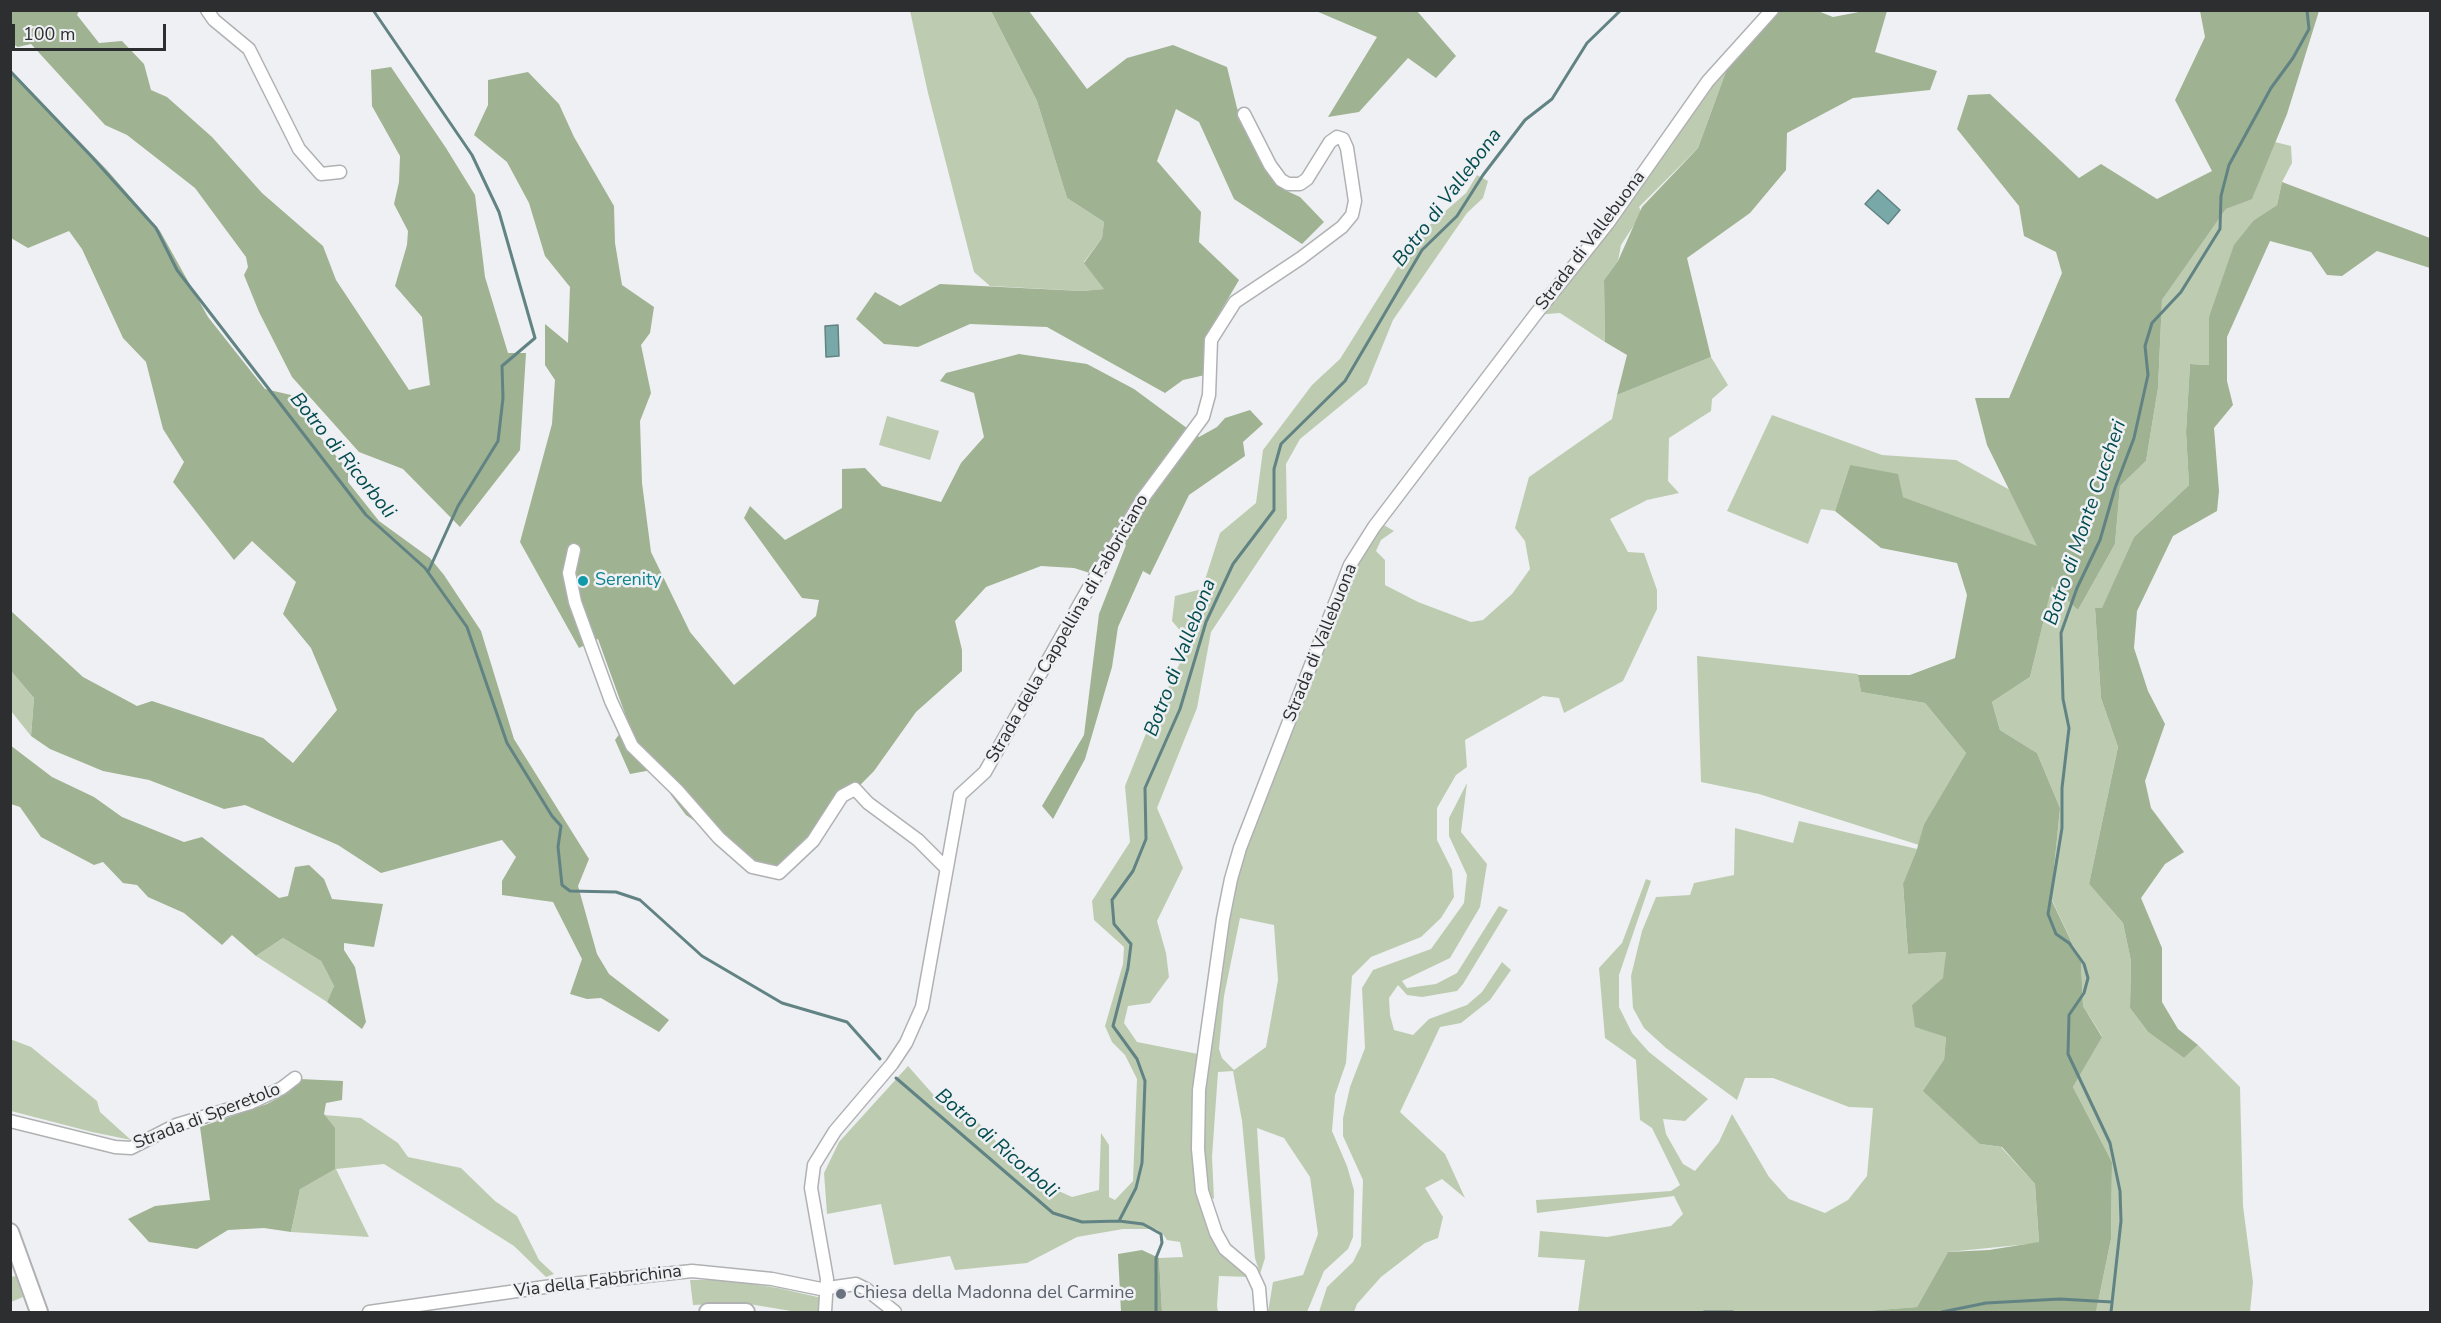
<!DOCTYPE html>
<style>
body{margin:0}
#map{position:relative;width:2441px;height:1323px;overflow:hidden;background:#eff0f3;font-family:"Nunito Sans",sans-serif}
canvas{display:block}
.frame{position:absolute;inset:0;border:12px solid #2d2e2f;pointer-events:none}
.scale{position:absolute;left:12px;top:24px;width:154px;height:27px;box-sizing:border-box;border:3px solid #2d2e2f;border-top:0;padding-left:8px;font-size:18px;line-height:21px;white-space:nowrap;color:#2d2e2f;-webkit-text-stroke:4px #eff0f3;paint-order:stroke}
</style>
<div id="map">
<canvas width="2441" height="1323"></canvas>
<div class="frame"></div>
<div class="scale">100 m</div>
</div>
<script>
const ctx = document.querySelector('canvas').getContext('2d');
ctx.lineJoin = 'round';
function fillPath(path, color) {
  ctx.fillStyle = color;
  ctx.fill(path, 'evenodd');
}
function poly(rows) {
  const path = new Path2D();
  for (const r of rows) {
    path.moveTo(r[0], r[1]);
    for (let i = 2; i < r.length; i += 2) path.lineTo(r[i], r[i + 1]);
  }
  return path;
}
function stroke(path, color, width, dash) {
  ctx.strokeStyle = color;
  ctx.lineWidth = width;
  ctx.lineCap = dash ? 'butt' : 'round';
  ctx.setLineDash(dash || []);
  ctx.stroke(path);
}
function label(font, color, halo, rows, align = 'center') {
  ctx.font = font + ' "Nunito Sans",sans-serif';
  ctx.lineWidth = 5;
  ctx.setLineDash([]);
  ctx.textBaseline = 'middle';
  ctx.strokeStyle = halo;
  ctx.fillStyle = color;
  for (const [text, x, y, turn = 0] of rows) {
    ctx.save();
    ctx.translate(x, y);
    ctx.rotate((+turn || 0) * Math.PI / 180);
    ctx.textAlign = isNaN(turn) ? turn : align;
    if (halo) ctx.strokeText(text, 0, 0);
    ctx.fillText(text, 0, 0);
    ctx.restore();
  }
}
fillPath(poly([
 [910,11,991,11,1037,101,1067,198,1104,222,1102,238,1084,262,1105,289,1082,291,990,286,974,272,928,93],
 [1728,66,1698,148,1639,207,1642,213,1621,245,1618,261,1604,280,1605,342,1560,313,1535,315],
 [2275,142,2291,146,2292,163,2282,182,2277,205,2254,220,2209,317,2209,365,2190,364,2186,432,2189,485,2134,537,2102,609,2095,608,2101,698,2118,747,2089,884,2123,923,2131,961,2130,1008,2148,1032,2184,1058,2198,1045,2240,1087,2243,1206,2253,1282,2250,1312,2096,1312,2111,1239,2112,1162,2073,1087,2102,1036,2083,1006,2081,962,2051,898,2060,808,2037,753,2000,730,1992,702,2030,677,2052,585,2078,610,2115,544,2120,486,2146,461,2158,388,2162,300,2226,209,2252,198],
 [1477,175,1488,181,1483,198,1467,213,1393,320,1367,384,1300,439,1286,464,1287,518,1211,632,1197,708,1157,808,1183,868,1157,921,1166,953,1169,977,1150,1003,1128,1006,1124,1023,1137,1042,1198,1054,1192,1095,1194,1150,1214,1240,1250,1277,1219,1276,1217,1306,1218,1312,1162,1312,1159,1258,1183,1257,1180,1242,1167,1240,1162,1233,1156,1229,1123,1229,1077,1237,1027,1263,955,1270,950,1256,894,1265,881,1204,827,1214,824,1173,839,1142,908,1066,954,1118,973,1117,1032,1179,1072,1197,1099,1190,1101,1133,1109,1145,1109,1197,1115,1200,1133,1181,1137,1079,1125,1055,1112,1042,1105,1026,1123,964,1124,947,1094,920,1092,901,1130,842,1125,786,1147,731,1190,642,1172,621,1175,596,1202,589,1220,533,1256,503,1263,450,1312,385,1340,359,1417,236,1466,193],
 [1711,357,1728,385,1712,399,1711,411,1669,438,1668,481,1679,493,1647,500,1610,519,1628,552,1644,553,1657,590,1657,609,1623,681,1564,713,1559,698,1543,696,1465,740,1467,767,1456,775,1437,808,1437,840,1452,870,1454,897,1441,918,1421,937,1371,957,1352,976,1346,1063,1335,1095,1332,1131,1347,1166,1354,1190,1353,1237,1348,1249,1324,1271,1307,1312,1268,1312,1273,1282,1303,1275,1318,1234,1310,1177,1284,1138,1257,1128,1265,1258,1260,1274,1255,1258,1242,1121,1233,1071,1218,1072,1212,1157,1214,1199,1210,1197,1203,1142,1203,1100,1230,907,1250,838,1349,582,1363,553,1382,524,1394,531,1381,540,1376,551,1385,560,1385,585,1418,602,1471,622,1483,620,1512,594,1530,569,1525,541,1515,528,1529,477,1612,419,1617,395],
 [1240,918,1274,925,1278,980,1266,1047,1234,1070,1222,1058,1219,1049,1224,996],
 [1772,415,1882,455,1956,460,2010,490,2038,547,1903,497,1850,465,1835,511,1821,509,1808,544,1727,511],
 [887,416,939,431,930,460,879,445],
 [1697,656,1858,674,1861,692,1925,703,1966,753,1924,824,1919,845,1759,794,1701,782],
 [11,671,34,698,31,736,11,711],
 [1467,783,1461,832,1487,864,1480,907,1450,958,1402,981,1407,988,1436,984,1457,973,1499,906,1508,910,1463,984,1457,991,1422,997,1407,995,1398,985,1389,998,1390,1015,1394,1030,1413,1035,1429,1019,1467,1005,1482,992,1502,962,1511,970,1490,1000,1461,1023,1440,1027,1400,1112,1445,1154,1465,1198,1442,1179,1425,1188,1443,1217,1438,1238,1425,1243,1381,1277,1357,1304,1354,1312,1319,1312,1327,1287,1353,1262,1361,1246,1363,1180,1343,1136,1343,1118,1350,1087,1365,1048,1362,988,1373,970,1431,949,1464,903,1467,875,1449,836,1449,818],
 [1799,821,1917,849,1903,885,1908,954,1946,952,1944,978,1912,1005,1946,1037,1944,1060,1980,1144,2001,1147,2035,1184,2039,1243,1948,1252,1917,1307,1854,1312,1578,1312,1585,1260,1538,1257,1540,1231,1607,1237,1671,1226,1683,1214,1674,1196,1537,1213,1536,1200,1671,1191,1680,1185,1652,1128,1640,1120,1636,1060,1605,1038,1599,968,1622,943,1646,879,1651,881,1619,975,1619,1007,1632,1033,1649,1052,1708,1099,1685,1121,1663,1119,1666,1134,1683,1164,1695,1171,1719,1142,1732,1114,1769,1177,1789,1199,1825,1213,1848,1200,1867,1176,1873,1108,1849,1107,1773,1078,1745,1078,1737,1100,1666,1048,1644,1028,1633,1008,1631,976,1642,931,1656,897,1690,895,1694,883,1734,875,1735,828,1793,843],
 [283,938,321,961,334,986,327,1002,256,956],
 [10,1039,31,1047,97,1101,100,1112,131,1140,92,1132,11,1111],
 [324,1115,361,1118,398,1143,408,1157,461,1168,495,1201,517,1216,539,1260,554,1274,546,1277,514,1246,384,1164,336,1169,369,1237,291,1232,300,1189,335,1129],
 [16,1276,23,1297,11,1302,11,1277],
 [690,1280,724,1280,778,1288,822,1298,820,1312,797,1312,743,1303,693,1305]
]), '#bdccb1');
fillPath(poly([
 [10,11,79,11,77,15,99,43,122,41,144,64,151,90,167,97,212,137,262,193,323,246,336,280,409,390,430,385,422,317,395,286,407,245,408,231,394,204,399,182,400,156,372,106,371,70,391,67,446,148,475,195,485,277,508,353,526,353,520,450,460,527,403,469,359,452,292,377,259,312,244,275,248,267,246,257,195,188,127,135,105,125,31,44,18,47,11,43],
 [991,11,1029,11,1087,89,1127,58,1173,45,1227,67,1237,108,1258,157,1274,180,1289,192,1300,197,1324,222,1302,244,1234,199,1199,122,1176,109,1157,161,1201,212,1199,242,1239,280,1209,331,1205,375,1183,380,1165,393,1047,327,970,324,918,347,884,344,856,319,875,292,900,306,940,284,1082,291,1104,289,1084,263,1102,238,1104,222,1067,198,1037,101],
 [1316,11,1417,11,1456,56,1436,78,1408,58,1359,112,1328,117,1377,37],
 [1778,11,1818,11,1833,17,1864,11,1887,11,1875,52,1937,71,1930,90,1853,98,1787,133,1786,170,1750,213,1687,258,1711,357,1617,395,1627,355,1605,342,1604,280,1618,261,1642,207,1698,148,1728,66],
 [2200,11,2319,11,2287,114,2252,199,2226,209,2162,300,2158,388,2146,461,2120,486,2115,544,2078,610,2052,586,2030,677,1992,702,2000,730,2037,753,2060,808,2051,899,2081,962,2083,1006,2102,1037,2073,1087,2112,1162,2111,1239,2096,1312,1854,1312,1917,1307,1948,1252,1989,1250,2039,1242,2035,1184,2002,1147,1980,1144,1923,1091,1944,1060,1946,1037,1915,1027,1912,1005,1943,978,1946,952,1908,954,1903,884,1917,849,1924,824,1966,753,1925,703,1861,692,1858,675,1910,675,1955,658,1967,595,1957,563,1881,548,1835,511,1850,465,1898,474,1903,497,2037,546,1987,445,1975,398,2009,398,2062,273,2056,252,2024,236,2019,206,1957,129,1968,95,1990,94,2079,178,2101,164,2157,199,2212,171,2175,100,2205,37],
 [10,69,107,170,160,231,208,317,265,389,291,395,308,423,348,470,348,482,379,521,430,558,444,575,481,631,514,739,589,859,578,886,597,954,609,974,669,1020,659,1032,601,998,587,999,570,994,582,959,553,902,502,895,502,881,516,857,502,840,381,873,338,845,245,805,224,809,149,780,103,771,50,749,31,736,34,698,11,671,11,611,83,677,137,706,152,701,263,738,293,763,337,710,311,648,283,614,296,582,252,541,234,560,173,482,184,462,163,429,146,362,123,338,82,249,69,231,28,248,11,238],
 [528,72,559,104,574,137,614,206,615,243,622,285,654,307,650,333,641,345,651,393,640,421,642,483,651,552,690,632,734,685,816,616,819,600,802,598,744,518,750,506,785,540,842,508,842,469,865,468,882,486,941,502,961,463,984,437,974,393,940,381,946,373,1019,354,1087,364,1134,389,1199,437,1217,427,1225,418,1250,410,1263,424,1243,442,1245,456,1189,495,1150,575,1143,571,1118,627,1112,667,1085,759,1053,819,1042,806,1084,735,1099,614,1126,545,1115,534,1093,574,1074,568,1041,566,986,587,955,621,962,650,962,671,916,712,874,771,779,867,750,859,686,815,671,795,662,768,630,774,615,740,628,722,598,639,579,648,520,542,552,424,555,380,545,365,545,324,568,343,570,287,545,256,529,203,507,162,474,135,488,105,488,80],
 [2282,182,2430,238,2430,268,2377,251,2342,276,2327,275,2311,252,2270,241,2227,337,2227,381,2233,405,2214,428,2219,491,2217,511,2173,536,2137,611,2134,648,2148,691,2165,724,2145,781,2151,808,2184,852,2165,864,2141,898,2162,948,2162,1002,2178,1029,2198,1045,2184,1058,2148,1032,2130,1008,2131,961,2123,923,2089,884,2118,747,2101,698,2095,608,2102,608,2134,537,2189,485,2186,432,2190,364,2209,365,2209,317,2234,245,2254,220,2277,205],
 [10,745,52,777,94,797,122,817,184,842,202,837,279,898,288,896,295,867,309,865,324,879,332,899,383,904,374,947,344,943,344,950,355,967,366,1022,362,1029,327,1002,334,986,321,961,283,938,256,956,232,935,222,945,184,913,148,897,137,885,123,883,103,862,94,865,41,837,20,807,11,804],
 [300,1079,343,1081,342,1100,326,1103,324,1114,335,1128,335,1169,300,1189,291,1232,264,1228,228,1230,197,1249,149,1242,128,1219,155,1206,210,1200,200,1127,267,1104,289,1092],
 [1142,1250,1159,1258,1162,1312,1121,1312,1118,1254]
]), '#9fb291');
const water = poly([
 [1878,190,1900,210,1888,224,1865,204,1878,190],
 [838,325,839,356,826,357,825,326,838,325]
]);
fillPath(water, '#79a8a8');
stroke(water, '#628384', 1.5);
stroke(poly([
 [373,10,472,155,499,212,535,338,502,366,503,398,498,441,458,506,428,572],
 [10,71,92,157,156,228,177,270,366,515,425,568,467,627,507,743,552,816,561,826,558,847,562,885,570,891,616,892,640,900,702,956,782,1003,847,1022,880,1059],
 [896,1078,1053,1213,1082,1222,1119,1221],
 [1156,1312,1156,1258,1162,1243,1161,1234,1143,1224,1119,1221,1136,1188,1142,1163,1145,1081,1137,1059,1113,1026,1128,968,1131,944,1114,924,1112,900,1133,871,1146,839,1145,788,1180,709,1206,622,1233,564,1274,510,1274,469,1281,444,1345,381,1422,250,1457,216,1483,175,1525,120,1552,99,1587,43,1621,10],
 [1704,1312,1733,1312],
 [1942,1312,1986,1303,2060,1299,2112,1302],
 [2111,1312,2121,1221,2120,1191,2110,1143,2068,1054,2069,1015,2084,993,2088,978,2084,964,2069,943,2056,934,2048,914,2062,828,2062,788,2069,728,2063,699,2061,633,2077,588,2100,540,2115,488,2134,438,2148,375,2145,346,2152,323,2181,292,2220,229,2221,196,2229,165,2271,88,2293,58,2309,29,2307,10]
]), '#628384', 3);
const minor = poly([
 [207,10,214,20,249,49,299,149,321,174,340,172],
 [574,550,569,573,575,602,611,701,632,746,677,790,719,838,752,867,779,873,813,841,842,796,855,789,868,803,918,840,946,868],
 [10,1121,115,1147,131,1148,176,1125,250,1103,282,1088,295,1078],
 [369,1312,552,1286,692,1271,772,1279,821,1289,856,1284,866,1289,895,1312],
 [825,1312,827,1279,811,1188,814,1165,835,1131,892,1064,906,1043,922,1007,960,795,985,772,1091,584,1143,498,1203,417,1209,395,1211,340,1235,302,1301,258,1342,227,1352,215,1355,201,1347,148,1343,139,1337,137,1330,142,1307,179,1300,184,1288,184,1281,180,1270,165,1244,114],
 [1261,1312,1259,1288,1251,1271,1225,1249,1216,1233,1202,1191,1198,1149,1199,1090,1223,919,1231,879,1240,848,1302,688,1350,565,1374,527,1535,315,1608,223,1708,81,1772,10]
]);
const major = poly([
 [10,1232,39,1312],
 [708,1312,746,1312]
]);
stroke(minor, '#b0b1b3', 15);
stroke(major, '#b0b1b3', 20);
stroke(minor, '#fff', 12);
stroke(major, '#fff', 16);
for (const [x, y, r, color] of [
 [583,581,6,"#0f9aa8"],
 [841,1294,6,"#6b7280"]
]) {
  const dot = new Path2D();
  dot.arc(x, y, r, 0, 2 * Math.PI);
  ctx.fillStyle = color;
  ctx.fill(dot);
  stroke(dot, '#eff0f3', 2);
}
label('18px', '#2d2e2f', '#eff0f3', [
 ["Strada di Vallebuona",1591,241,-53],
 ["Strada della Cappellina di Fabbriciano",1068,629,-60],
 ["Strada di Vallebuona",1321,643,-68],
 ["Strada di Speretolo",207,1117,-21],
 ["Via della Fabbrichina",598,1282,-7]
]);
label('18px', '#0d838f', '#eff0f3', [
 ["Serenity",595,581]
], 'left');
label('18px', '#5b616d', '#eff0f3', [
 ["Chiesa della Madonna del Carmine",853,1294]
], 'left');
label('italic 20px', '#034d4f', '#eff0f3', [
 ["Botro di Vallebona",1448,198,-53],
 ["Botro di Ricorboli",342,456,51],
 ["Botro di Monte Cuccheri",2086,523,-71],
 ["Botro di Vallebona",1181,658,-69],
 ["Botro di Ricorboli",996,1144,41]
]);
</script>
